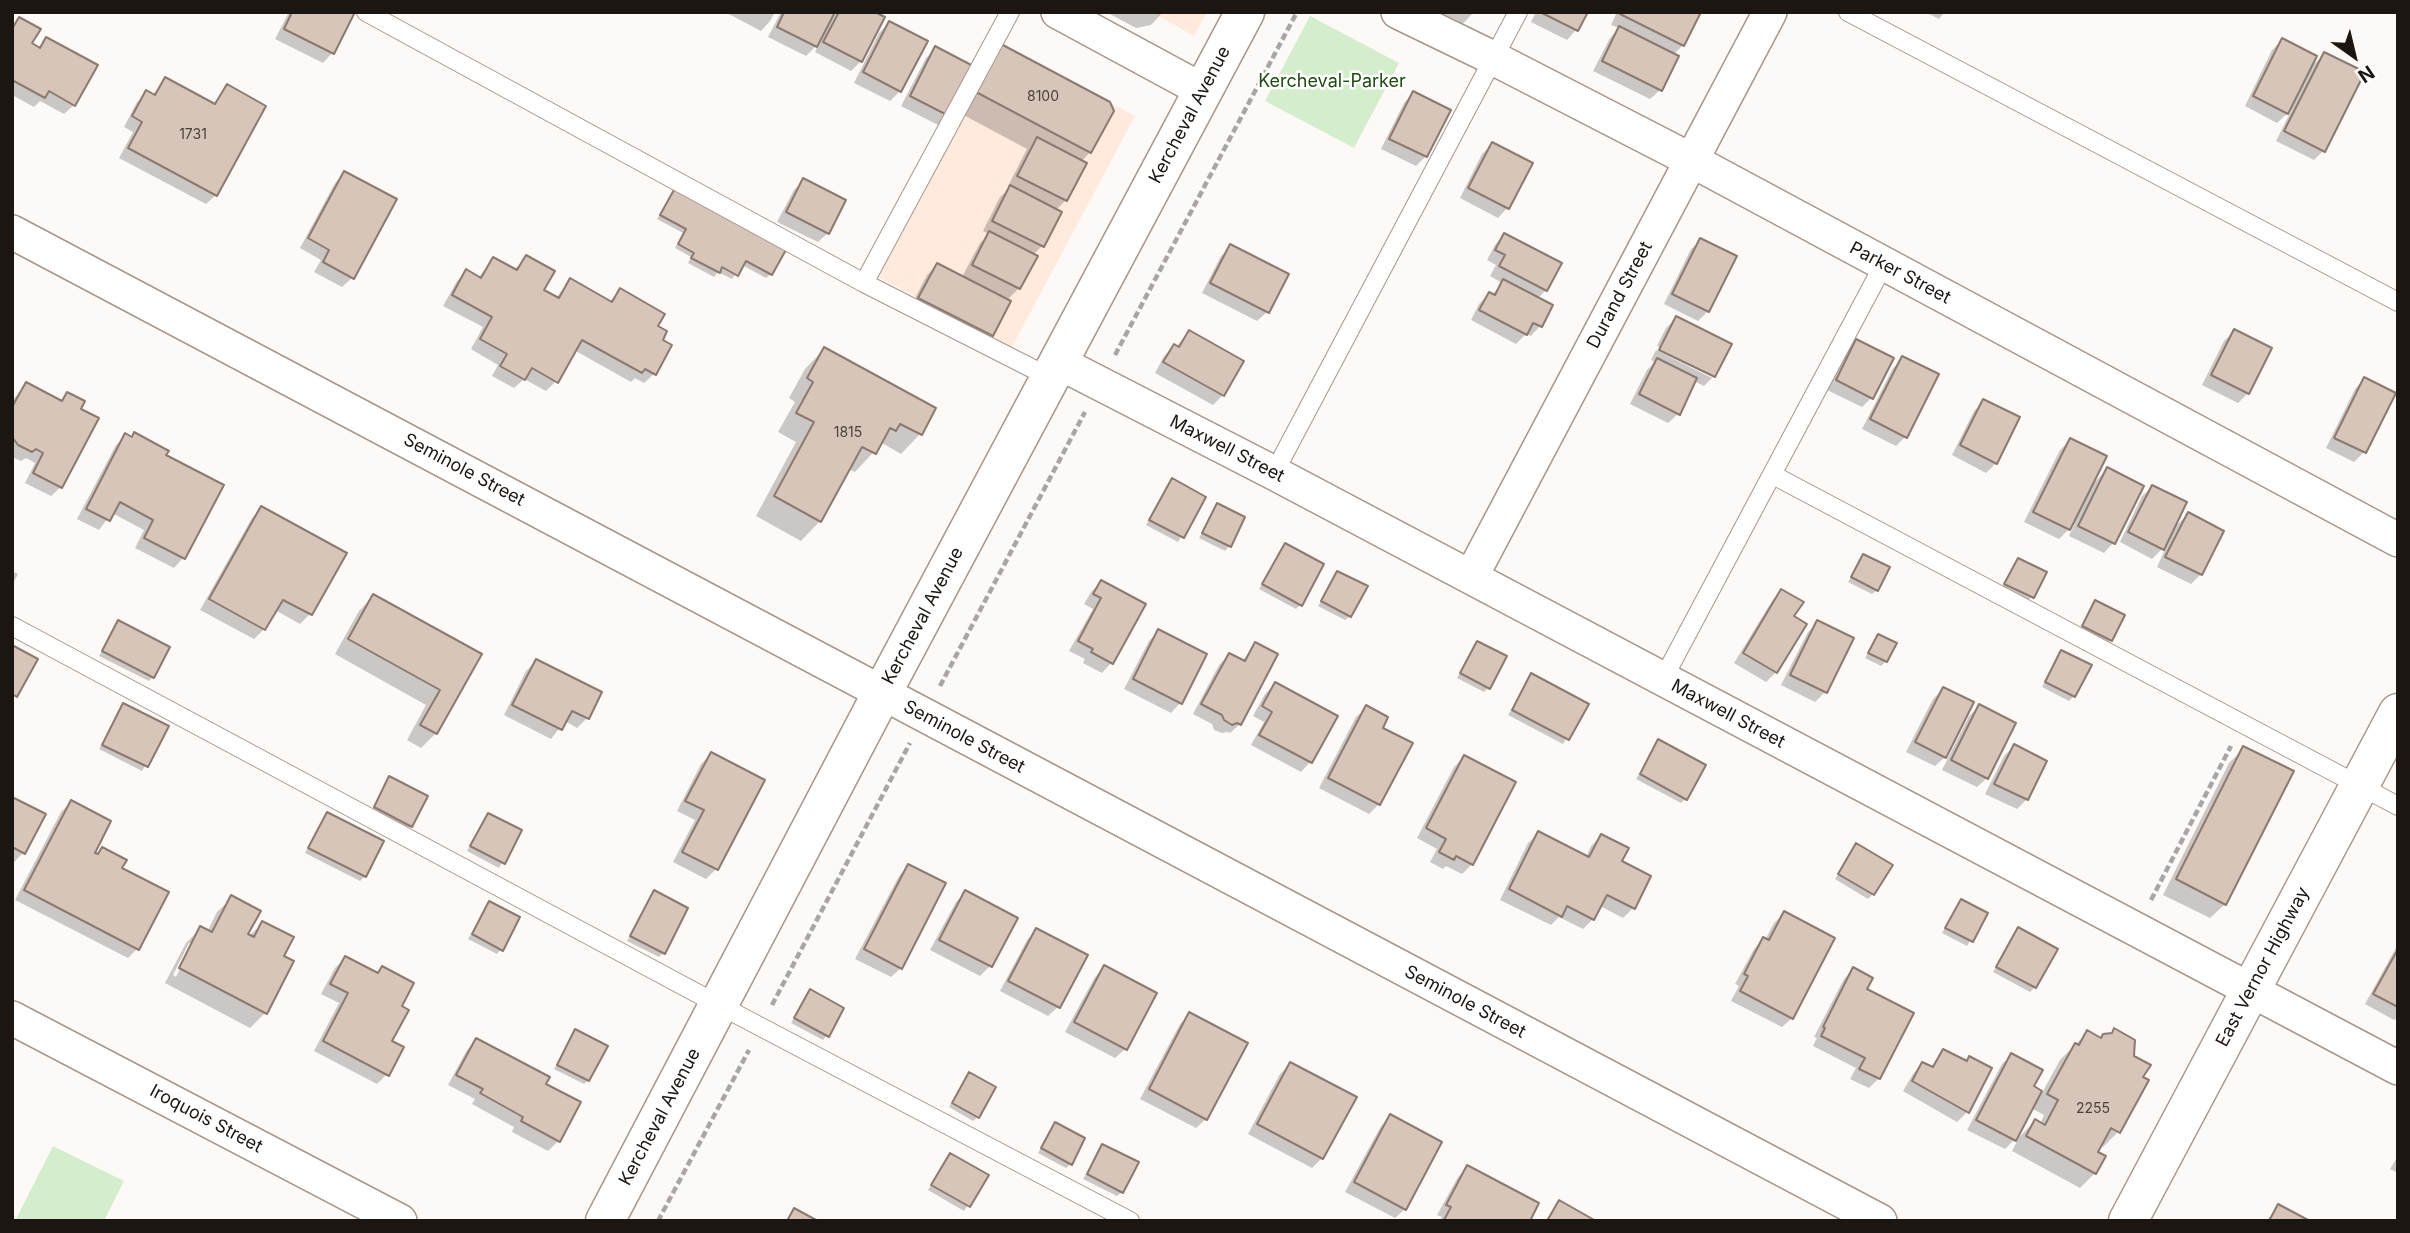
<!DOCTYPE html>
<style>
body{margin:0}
#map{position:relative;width:2410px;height:1233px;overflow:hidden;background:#fdf9f7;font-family:Inter,sans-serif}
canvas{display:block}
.frame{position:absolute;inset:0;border:14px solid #1c1612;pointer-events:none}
.north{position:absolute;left:2319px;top:21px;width:70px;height:70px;-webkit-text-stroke:5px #fff;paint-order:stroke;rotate:146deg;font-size:19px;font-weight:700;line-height:28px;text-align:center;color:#1c1612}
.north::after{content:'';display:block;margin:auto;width:24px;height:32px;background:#1c1612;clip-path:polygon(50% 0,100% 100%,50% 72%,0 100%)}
</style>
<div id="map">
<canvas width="2410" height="1233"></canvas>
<div class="frame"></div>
<div class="north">N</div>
</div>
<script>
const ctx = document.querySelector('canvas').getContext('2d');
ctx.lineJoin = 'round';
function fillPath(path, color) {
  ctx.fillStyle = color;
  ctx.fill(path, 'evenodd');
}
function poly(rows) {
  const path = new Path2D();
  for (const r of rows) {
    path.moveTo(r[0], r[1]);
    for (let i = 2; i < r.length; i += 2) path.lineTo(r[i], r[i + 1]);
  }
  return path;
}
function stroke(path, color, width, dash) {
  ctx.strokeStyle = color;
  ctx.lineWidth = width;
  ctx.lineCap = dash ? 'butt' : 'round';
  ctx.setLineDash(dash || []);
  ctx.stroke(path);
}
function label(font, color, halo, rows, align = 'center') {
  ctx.font = font + ' Inter,sans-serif';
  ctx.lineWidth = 5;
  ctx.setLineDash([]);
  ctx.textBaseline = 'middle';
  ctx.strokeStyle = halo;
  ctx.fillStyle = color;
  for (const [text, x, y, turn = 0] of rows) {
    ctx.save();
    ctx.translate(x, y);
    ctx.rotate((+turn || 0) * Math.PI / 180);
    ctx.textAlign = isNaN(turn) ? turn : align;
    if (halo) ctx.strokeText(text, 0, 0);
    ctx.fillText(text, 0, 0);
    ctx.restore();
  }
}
fillPath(poly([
 [1151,12,1207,12,1194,36],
 [1002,46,1135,116,1012,347,878,277]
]), '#ffeadd');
fillPath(poly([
 [1310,16,1399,63,1354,148,1265,101],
 [53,1146,124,1181,104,1221,15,1221]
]), '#d3edcd');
fillPath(poly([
 [289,12,347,12,332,53,323,63,275,39],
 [725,12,775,12,770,21,761,31],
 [781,12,871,12,861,61,851,71,815,52,819,43,806,56,768,37],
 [1106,12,1163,12,1151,25,1136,28],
 [1412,12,1474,12,1453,34],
 [1536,12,1586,12,1576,30,1567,40,1531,22],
 [1617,12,1698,12,1683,45,1673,55,1660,90,1650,99,1593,71,1610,38,1619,28,1611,25],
 [1925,12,1944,12,1939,19],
 [19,19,30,44,37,48,47,39,74,105,64,114,40,101,34,107,12,95,12,26],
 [889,23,900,91,890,101,854,83,879,33],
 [2282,40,2311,67,2324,54,2324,150,2314,160,2276,141,2292,109,2277,123,2245,106,2272,50],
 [936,48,948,115,938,125,901,106,926,58],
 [982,66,1090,152,1081,162,1066,200,1055,211,1042,246,1033,255,1019,288,1007,300,1009,302,992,335,982,345,910,308,927,275,937,265,962,277,980,243,989,234,983,231,1000,197,1011,187,1008,186,1027,149,958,112],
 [165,79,212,105,227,87,216,195,206,204,119,158,133,132,124,127,137,102,147,93,152,96],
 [1413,93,1426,156,1416,166,1381,149,1404,103],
 [1492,144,1507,208,1498,218,1460,198,1482,154],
 [345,173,352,278,342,287,314,272,321,260,300,248,335,183],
 [804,180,828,233,818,242,777,222,794,190],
 [675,190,771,274,766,278,742,265,732,279,718,272,714,277,688,263,691,257,675,248,683,233,657,219],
 [1504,235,1546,290,1537,299,1540,326,1531,336,1526,334,1516,344,1471,320,1479,304,1489,294,1492,295,1502,283,1490,276,1496,265,1487,260,1495,245],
 [1701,240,1735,256,1708,311,1698,321,1664,304,1691,249],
 [1231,247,1267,312,1257,321,1202,293,1221,256],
 [526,257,542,291,556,298,570,280,609,302,620,291,656,327,654,374,644,383,635,378,631,382,574,350,556,381,546,391,524,379,514,388,492,376,498,365,471,349,483,327,443,306,457,281,467,271,478,278,493,259,514,270],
 [1676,318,1729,345,1712,377,1712,374,1657,346,1666,328],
 [2234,331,2248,393,2238,403,2202,385,2224,341],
 [1189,332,1223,395,1213,405,1155,373,1164,356,1174,346,1176,347],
 [1856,341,1872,397,1862,407,1827,390,1847,351],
 [824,349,934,409,920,434,901,454,882,443,855,472,848,469,820,521,801,541,756,516,796,442,778,432,795,402,789,398,805,369],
 [1656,350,1712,378,1704,386,1694,381,1678,414,1668,423,1630,404,1647,370,1655,362,1651,360],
 [1903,358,1905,437,1896,446,1862,429,1893,368],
 [2364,379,2394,394,2364,452,2354,462,2326,448,2355,389],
 [26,384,59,402,67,394,79,410,61,487,51,496,25,483,35,463,26,458,21,461,12,457,12,401],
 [1984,401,1996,463,1986,473,1952,455,1974,411],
 [135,434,164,456,183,558,174,568,135,548,144,530,112,513,99,530,77,519,116,445,126,436,131,438],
 [2070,440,2092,485,2107,469,2141,486,2113,543,2104,553,2069,536,2075,523,2059,539,2024,522,2060,450],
 [1172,480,1204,497,1178,542,1146,525],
 [2152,487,2172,530,2188,514,2201,574,2191,584,2157,567,2168,543,2152,559,2120,542,2142,496],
 [1217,505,1229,546,1225,551,1199,538],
 [261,508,310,614,300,624,275,610,264,629,254,639,200,610,252,518],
 [1285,545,1300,605,1296,609,1259,589],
 [1864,556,1877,590,1872,594,1848,582],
 [2018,560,2044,573,2028,602,2001,589],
 [12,571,18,574,12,585],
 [1337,573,1350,616,1345,620,1318,606],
 [1101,582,1111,663,1102,673,1083,663,1085,659,1069,651,1093,609,1084,604,1091,592],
 [1781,591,1792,617,1805,624,1776,672,1766,682,1734,663,1772,601],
 [373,596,479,655,436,733,421,748,407,740,426,705,335,654,359,611],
 [2095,602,2111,640,2106,644,2079,631],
 [118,622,153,677,149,681,99,656],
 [1818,622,1852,639,1825,692,1815,702,1781,685,1808,632],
 [1158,631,1180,703,1171,713,1124,689,1149,641],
 [1878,636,1886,661,1881,666,1865,658],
 [1477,643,1488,688,1484,692,1457,678],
 [1255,644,1240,724,1230,733,1227,732,1222,733,1214,730,1212,724,1193,714,1219,665,1229,655,1242,662],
 [2062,652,2074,696,2069,701,2042,687],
 [536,661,587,718,577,728,565,721,551,739,504,715,526,671],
 [1532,675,1586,704,1563,744,1508,715],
 [1275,684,1310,762,1301,772,1251,745,1264,722,1253,716,1265,694],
 [1943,689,1945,757,1935,766,1906,752,1933,699],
 [124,705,167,726,142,771,99,749],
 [1979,706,1987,778,1977,787,1942,770,1969,716],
 [1366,708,1380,728,1379,804,1369,814,1319,788,1356,717],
 [1659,741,1685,799,1681,803,1636,779],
 [2014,746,2045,762,2027,799,2017,809,1985,794,2004,756],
 [2244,748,2225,904,2210,918,2163,895,2229,763],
 [711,754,716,869,706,879,673,862,695,820,677,811,701,764],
 [1464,757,1472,864,1462,874,1446,866,1443,869,1430,862,1437,849,1417,838,1454,767],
 [390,778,411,825,406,830,371,812],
 [12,799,24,852,14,862,12,861],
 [71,802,92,853,120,868,137,949,128,958,15,900,61,812],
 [327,814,365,876,360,881,305,853],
 [488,815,520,831,499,868,467,851],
 [1538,834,1586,857,1591,846,1601,836,1620,862,1633,908,1623,918,1600,906,1593,919,1583,929,1559,917,1551,925,1500,900,1528,843],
 [1856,845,1873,894,1868,899,1835,879],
 [908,866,901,968,891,977,855,959,899,876],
 [966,892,1016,919,990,966,980,976,930,950,956,902],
 [654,893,663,953,659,957,627,941],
 [232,898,246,935,249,936,263,923,282,957,265,1013,250,1028,165,983,186,943,201,928,207,932,217,912],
 [189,943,193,943,176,977,173,975],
 [1961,901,1986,914,1967,946,1942,933],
 [489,903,501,949,497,954,468,939],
 [1784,913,1792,1018,1782,1027,1731,1001,1739,986,1735,984,1754,949,1763,939,1765,940,1774,923],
 [2018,929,2035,987,2030,992,1993,972],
 [1036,930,1058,1007,1048,1016,1000,991,1027,940],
 [2398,944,2398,1017,2394,1020,2365,1004],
 [345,958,376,974,383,968,400,1007,390,1042,387,1074,377,1084,314,1051,339,1003,321,994,335,968],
 [1105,967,1125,1049,1115,1058,1065,1032,1095,977],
 [1853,969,1865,990,1879,1078,1869,1088,1850,1079,1856,1068,1813,1046,1817,1038,1814,1037,1844,979],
 [810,991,827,1035,823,1040,791,1023],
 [1190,1014,1206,1119,1196,1128,1140,1099,1180,1024],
 [575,1031,588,1080,584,1084,554,1069],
 [2088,1032,2132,1057,2141,1078,2147,1081,2118,1132,2103,1147,2100,1145,2095,1153,2104,1157,2095,1173,2080,1188,2012,1151,2020,1136,2035,1121,2040,1124,2044,1115,2031,1108,2014,1140,2005,1149,1967,1130,2002,1064,2012,1055,2032,1087,2042,1093,2060,1060],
 [476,1040,544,1084,558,1141,548,1151,512,1132,514,1127,472,1104,475,1099,448,1085,467,1050],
 [1943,1051,1967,1112,1957,1122,1903,1091,1913,1074,1922,1064,1930,1068],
 [1290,1064,1322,1158,1312,1168,1248,1134,1280,1074],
 [969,1074,978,1117,973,1121,949,1107],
 [1390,1116,1405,1209,1395,1218,1345,1192,1381,1126],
 [1055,1124,1071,1163,1066,1168,1038,1153],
 [1102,1146,1122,1192,1117,1196,1083,1179],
 [950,1155,987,1175,964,1211,928,1190],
 [2398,1156,2398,1173,2390,1169],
 [1468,1167,1528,1221,1440,1221,1442,1217,1437,1215,1458,1177],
 [1559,1202,1593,1221,1545,1221],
 [2279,1206,2306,1221,2266,1221]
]), '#0003');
const building = poly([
 [292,12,351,12,354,14,334,54,284,29,292,12],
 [784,12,835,12,817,47,777,27,784,12],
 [839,12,875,12,885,17,862,62,823,42,839,12],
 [1540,12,1588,12,1578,31,1540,12],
 [1621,12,1701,12,1684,46,1620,14,1621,12],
 [19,17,41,29,32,43,40,48,46,37,98,65,75,106,49,91,45,98,12,80,12,29,19,17],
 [889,21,928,41,901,92,863,72,889,21],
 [1619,26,1679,56,1662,91,1602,61,1619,26],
 [2282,38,2317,56,2288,114,2253,96,2282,38],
 [1001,44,1110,102,1114,111,1091,153,976,92,1001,44],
 [935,46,975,67,949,116,910,96,935,46],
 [2324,52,2365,72,2325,152,2284,131,2324,52],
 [165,77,215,104,227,84,266,106,217,196,128,148,142,122,132,116,146,90,155,95,165,77],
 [1413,91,1451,110,1427,157,1389,139,1413,91],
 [1037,137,1087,163,1067,201,1017,176,1037,137],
 [1492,142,1533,163,1509,209,1468,188,1492,142],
 [344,171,397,199,354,279,323,262,329,250,308,238,344,171],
 [803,178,846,200,829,234,786,212,803,178],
 [1010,185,1062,212,1044,247,992,221,1010,185],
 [675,188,787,248,772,275,746,261,738,276,722,267,720,273,691,258,694,253,678,244,686,229,660,215,675,188],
 [989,231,1038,256,1020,289,972,265,989,231],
 [1504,233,1562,263,1547,291,1499,266,1505,255,1495,250,1504,233],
 [1700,238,1737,256,1709,312,1672,294,1700,238],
 [1230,244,1289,274,1269,313,1210,283,1230,244],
 [526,255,555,271,544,290,559,298,570,278,612,302,620,288,665,314,658,326,667,331,663,340,672,345,656,375,645,369,642,373,582,340,558,383,532,368,525,380,500,366,507,354,480,339,492,317,452,295,466,269,481,278,493,257,517,270,526,255],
 [937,263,1011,301,993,336,918,298,937,263],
 [1503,279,1553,305,1542,327,1533,323,1527,335,1479,310,1489,292,1495,295,1503,279],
 [1676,316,1732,344,1715,377,1659,350,1676,316],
 [2234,329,2272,348,2249,394,2211,375,2234,329],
 [1189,330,1244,361,1224,396,1163,362,1174,344,1179,347,1189,330],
 [1856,339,1894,358,1873,399,1836,380,1856,339],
 [824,347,936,408,922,435,900,424,896,431,890,428,876,454,862,447,821,522,774,496,814,422,796,413,813,382,807,378,824,347],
 [1902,356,1939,374,1907,438,1870,419,1902,356],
 [1657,358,1697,378,1680,415,1639,394,1657,358],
 [2364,377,2396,393,2366,453,2334,438,2364,377],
 [26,382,62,401,67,392,85,401,81,409,99,418,62,488,33,473,43,453,36,449,32,452,18,445,12,437,12,407,26,382],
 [1983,399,2020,417,1997,464,1960,445,1983,399],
 [134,432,169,451,166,455,224,485,185,559,144,538,153,520,120,502,110,521,86,509,125,433,132,437,134,432],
 [2070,438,2107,456,2070,530,2033,512,2070,438],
 [2107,467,2144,486,2115,544,2078,526,2107,467],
 [1172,478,1206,497,1184,538,1149,520,1172,478],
 [2152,485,2187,502,2164,550,2128,532,2152,485],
 [1217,503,1245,517,1231,547,1202,533,1217,503],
 [261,506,347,553,312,615,283,600,265,630,209,599,261,506],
 [2188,512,2224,531,2202,575,2165,557,2188,512],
 [1285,543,1324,564,1302,606,1262,584,1285,543],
 [1863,554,1890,567,1878,591,1851,577,1863,554],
 [2018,558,2047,572,2034,598,2004,584,2018,558],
 [1337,571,1368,586,1351,617,1321,601,1337,571],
 [1101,580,1146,604,1113,664,1091,652,1093,649,1078,641,1101,598,1093,594,1101,580],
 [1781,589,1804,602,1794,616,1807,624,1777,673,1743,653,1781,589],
 [373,594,482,654,437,734,420,725,440,690,348,639,373,594],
 [2095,600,2125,615,2112,641,2082,626,2095,600],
 [118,620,170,647,154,678,102,651,118,620],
 [1817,620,1854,638,1827,693,1790,675,1817,620],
 [1158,629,1207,654,1182,704,1133,679,1158,629],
 [1878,634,1897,643,1887,662,1868,653,1878,634],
 [1477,641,1507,656,1490,689,1460,673,1477,641],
 [1255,642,1278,654,1241,725,1237,723,1232,725,1224,720,1222,715,1201,704,1229,653,1245,661,1255,642],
 [12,645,38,659,17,697,12,694,12,645],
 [2061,650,2092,665,2075,697,2045,682,2061,650],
 [536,659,602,692,589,719,572,711,562,730,512,705,536,659],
 [1531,673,1589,704,1569,740,1512,710,1531,673],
 [1275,682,1338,716,1312,763,1259,735,1272,712,1262,706,1275,682],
 [1943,687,1974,702,1946,758,1915,742,1943,687],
 [123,703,169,726,148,767,102,745,123,703],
 [1979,704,2016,723,1988,779,1951,760,1979,704],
 [1366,705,1388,717,1383,728,1413,743,1380,805,1328,778,1366,705],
 [1658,739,1706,765,1687,800,1640,774,1658,739],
 [2014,744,2047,761,2028,800,1994,784,2014,744],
 [2243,746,2294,771,2226,905,2176,879,2243,746],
 [711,752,765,780,718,870,682,852,704,810,685,801,711,752],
 [1464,755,1516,782,1473,865,1456,856,1454,860,1439,852,1446,839,1426,828,1464,755],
 [389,776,428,796,412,827,374,807,389,776],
 [12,797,46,814,25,854,14,848,12,852,12,797],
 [71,800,111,821,95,853,98,854,102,847,127,860,122,868,169,892,139,950,24,890,71,800],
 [327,812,384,841,366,877,308,848,327,812],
 [488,813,522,830,505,864,470,846,488,813],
 [1538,831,1589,857,1601,834,1629,848,1622,861,1651,876,1635,909,1607,895,1594,920,1567,906,1562,917,1509,889,1538,831],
 [1856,843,1893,865,1874,895,1838,874,1856,843],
 [908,864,946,883,902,969,864,949,908,864],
 [654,890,688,908,665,954,630,936,654,890],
 [965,890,1018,918,992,967,939,940,965,890],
 [231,895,261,911,248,934,254,937,262,921,294,937,284,956,294,961,267,1014,179,968,200,926,212,932,231,895],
 [1961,899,1988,913,1973,942,1945,928,1961,899],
 [489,901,520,917,503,951,472,934,489,901],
 [1784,911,1835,938,1793,1019,1740,991,1748,976,1744,974,1763,937,1769,940,1784,911],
 [2018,927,2058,949,2036,988,1996,967,2018,927],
 [1036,928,1088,955,1060,1008,1008,981,1036,928],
 [2398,949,2398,1007,2373,994,2398,949],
 [345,956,378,973,382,966,414,983,402,1006,409,1010,392,1041,404,1047,389,1076,323,1041,348,993,330,984,345,956],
 [1104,965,1157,993,1127,1050,1074,1022,1104,965],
 [1853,967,1873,978,1867,989,1914,1013,1880,1079,1859,1069,1865,1058,1821,1036,1825,1028,1823,1027,1853,967],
 [810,989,844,1008,829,1037,794,1018,810,989],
 [1189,1012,1248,1043,1207,1120,1149,1089,1189,1012],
 [2114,1028,2135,1040,2134,1056,2151,1065,2143,1077,2149,1080,2120,1133,2111,1128,2098,1152,2106,1156,2096,1174,2026,1136,2035,1119,2045,1125,2058,1100,2047,1094,2075,1043,2079,1045,2087,1030,2101,1038,2103,1034,2112,1033,2114,1028],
 [575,1029,608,1046,589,1081,557,1065,575,1029],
 [476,1038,550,1077,546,1084,581,1102,560,1142,521,1121,523,1117,480,1093,483,1089,456,1075,476,1038],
 [1943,1049,1967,1061,1969,1056,1992,1068,1969,1113,1912,1081,1922,1062,1933,1067,1943,1049],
 [2011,1053,2043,1070,2034,1086,2042,1091,2016,1141,1976,1120,2011,1053],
 [1290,1062,1357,1097,1323,1159,1257,1124,1290,1062],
 [969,1072,996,1087,979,1118,952,1103,969,1072],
 [1390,1114,1442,1142,1406,1210,1354,1182,1390,1114],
 [1055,1122,1085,1138,1072,1165,1041,1148,1055,1122],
 [1102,1144,1139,1162,1123,1193,1087,1174,1102,1144],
 [950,1153,989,1175,970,1207,931,1185,950,1153],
 [1467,1165,1539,1203,1530,1221,1444,1220,1451,1207,1446,1205,1467,1165],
 [1559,1200,1596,1221,1547,1221,1559,1200],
 [2278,1204,2310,1221,2269,1221,2278,1204],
 [794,1208,818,1221,787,1221,794,1208]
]);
fillPath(building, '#d7c5b9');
stroke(building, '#8b7a70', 2);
const service = poly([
 [366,12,864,283,1051,378],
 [1848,12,2398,302],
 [864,283,1010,12],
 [1274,473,1518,12],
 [1773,475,2398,806],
 [12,626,719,1005,1130,1221],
 [1663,679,1884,264]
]);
const minor = poly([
 [1058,12,1204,91],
 [1398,12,1493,58,1691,160,2398,540],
 [12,232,1880,1221],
 [1058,362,1274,473,2398,1068],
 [1471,577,1770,12],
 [12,1018,400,1221]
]);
const tertiary = poly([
 [605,1221,882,693,1245,12],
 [2128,1221,2398,713]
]);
stroke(service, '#a7968b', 20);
stroke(minor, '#a7968b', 36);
stroke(tertiary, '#a7968b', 41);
stroke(poly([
 [1115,355,1297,12],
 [940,686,1085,412],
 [2151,900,2231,746],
 [772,1005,910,743],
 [658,1221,749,1050]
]), '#a9a5a2', 4.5, [7, 3.5]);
stroke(service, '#fff', 18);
stroke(minor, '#fff', 33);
stroke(tertiary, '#fff', 38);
label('14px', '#4b423c', null, [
 ["8100",1043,97],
 ["1731",193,135],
 ["1815",848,433],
 ["2255",2093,1109]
]);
label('18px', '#1e4c10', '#fff', [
 ["Kercheval-Parker",1332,82]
]);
label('18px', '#1c1612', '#fff', [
 ["Kercheval Avenue",1190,115,-62],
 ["Parker Street",1900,273,28],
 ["Durand Street",1620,295,-62],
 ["Maxwell Street",1227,449,27],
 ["Seminole Street",464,470,28],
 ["Kercheval Avenue",923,616,-62],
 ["Maxwell Street",1728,714,28],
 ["Seminole Street",964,737,28],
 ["East Vernor Highway",2263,967,-62],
 ["Seminole Street",1465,1002,28],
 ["Kercheval Avenue",660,1117,-62],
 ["Iroquois Street",206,1119,28]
]);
</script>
